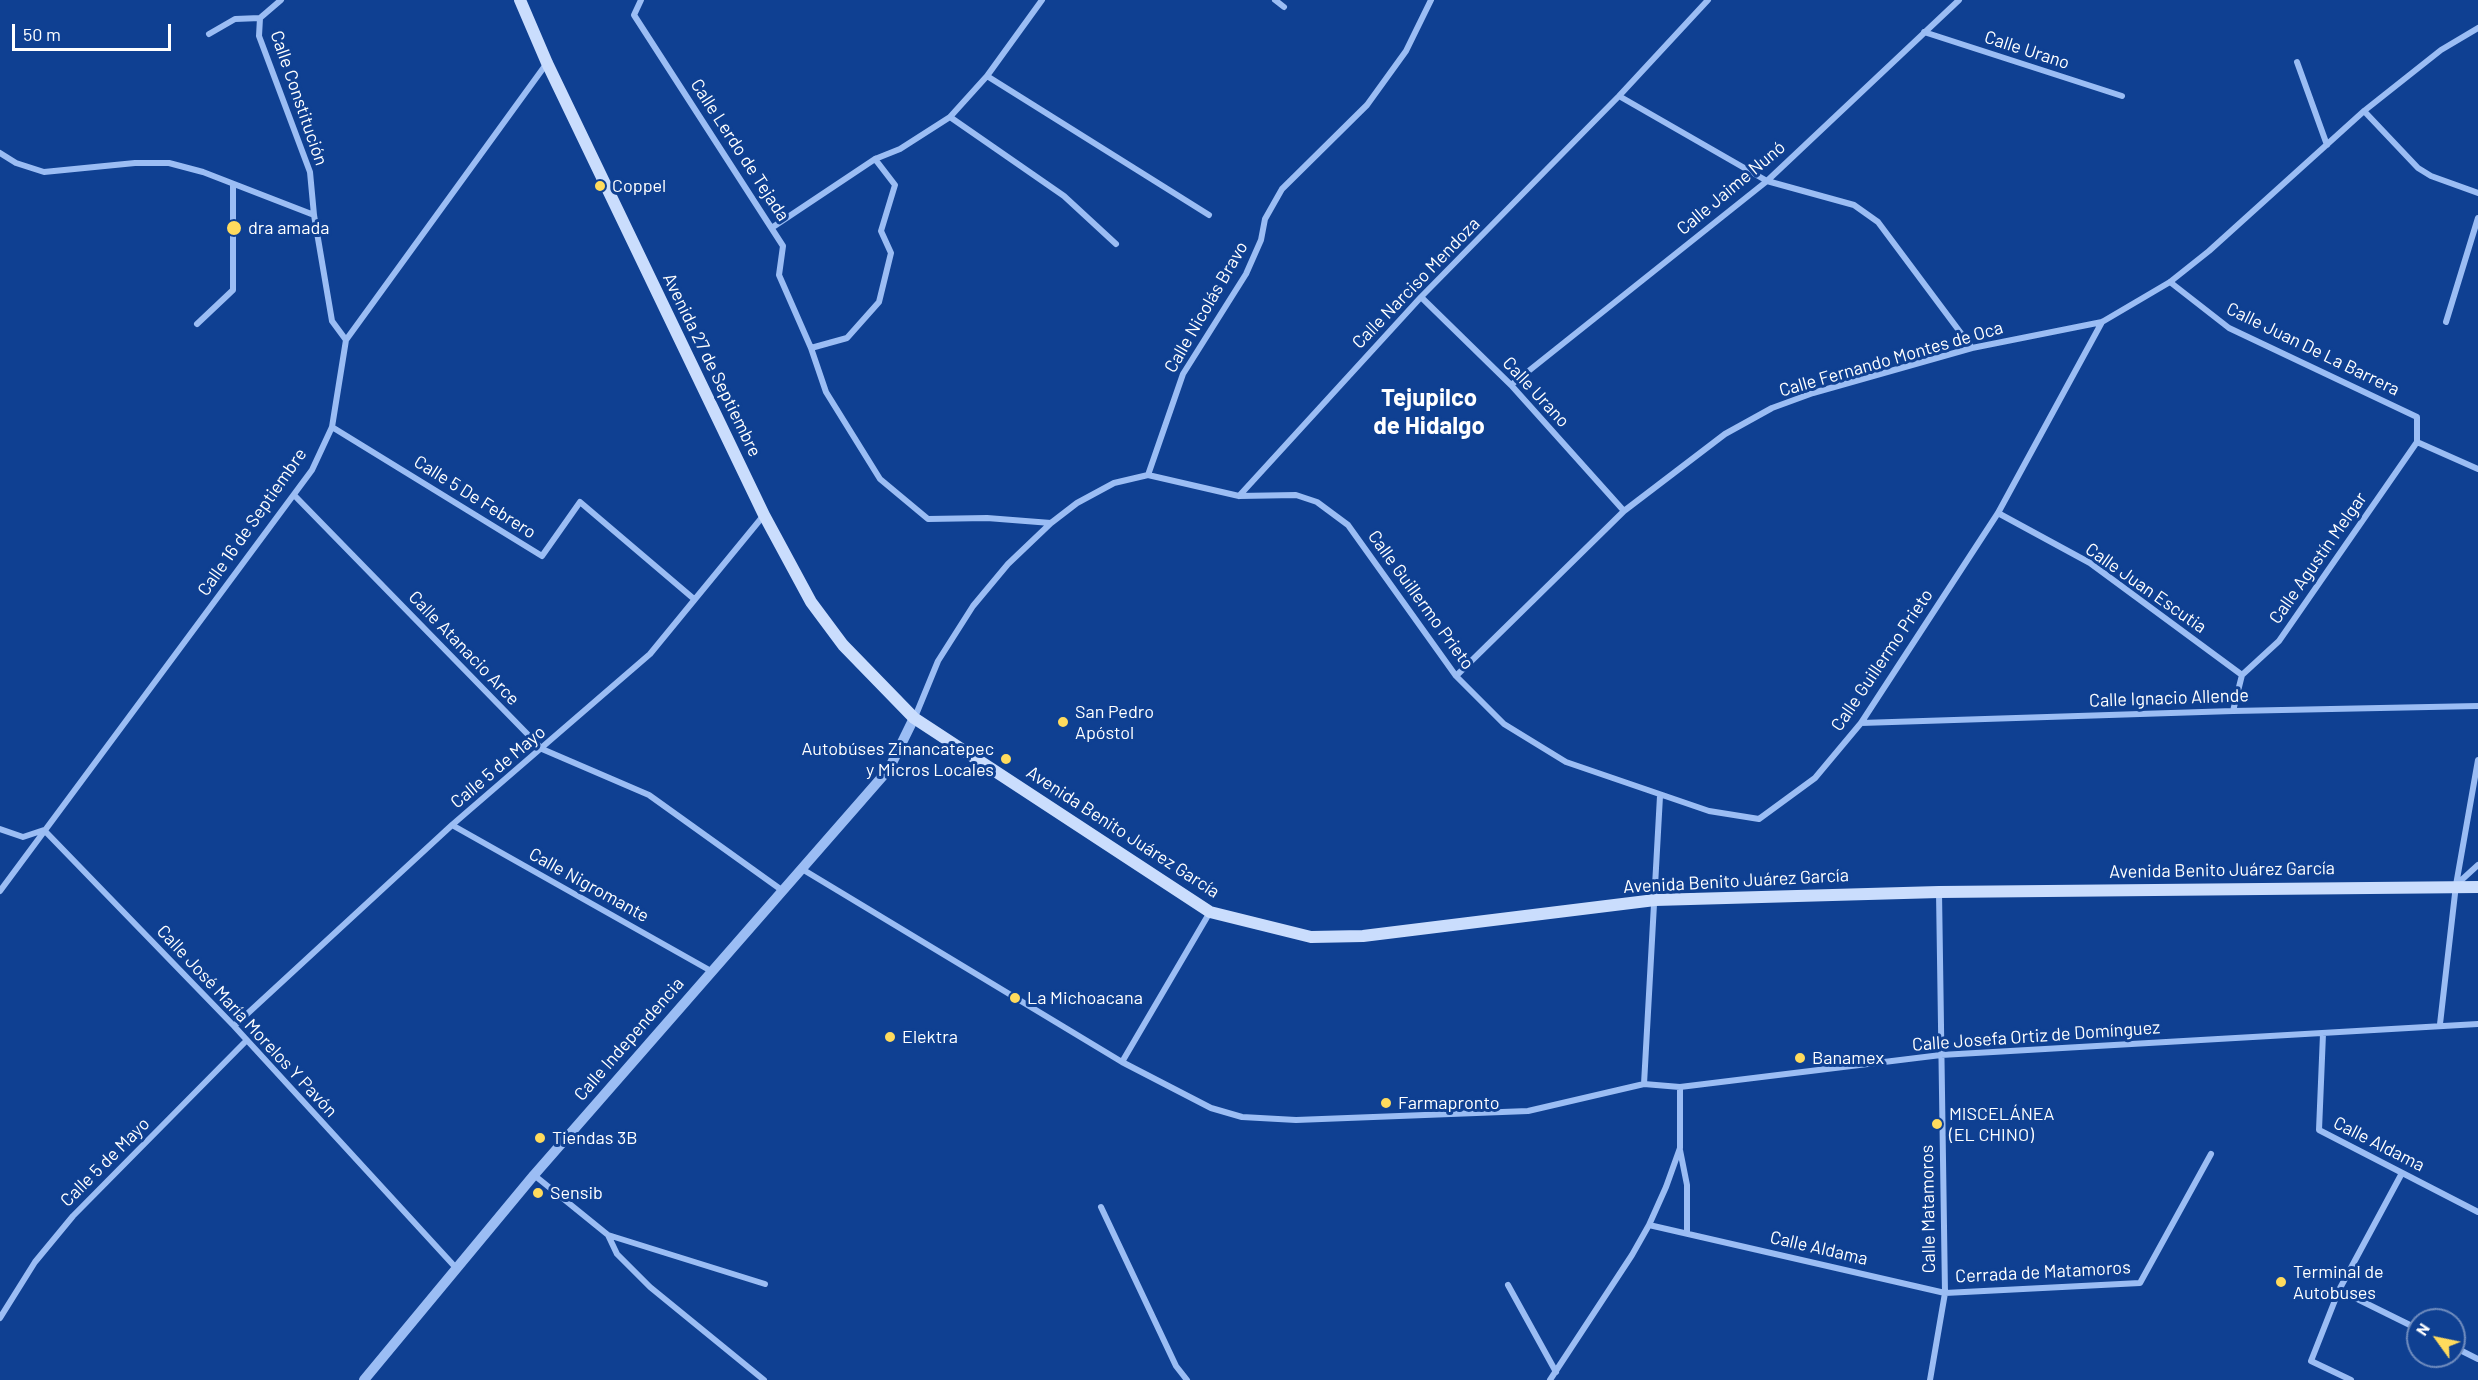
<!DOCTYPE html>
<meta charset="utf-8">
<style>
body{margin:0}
#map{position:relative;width:2478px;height:1380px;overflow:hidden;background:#0f4092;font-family:Barlow,sans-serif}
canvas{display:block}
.north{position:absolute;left:2406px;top:1308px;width:60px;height:60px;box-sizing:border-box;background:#0f4092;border:2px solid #6f8cbe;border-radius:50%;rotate:303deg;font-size:16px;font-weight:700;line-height:24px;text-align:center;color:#fff}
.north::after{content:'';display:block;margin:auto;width:21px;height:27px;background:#ffdb5d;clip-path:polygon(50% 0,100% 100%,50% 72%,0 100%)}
.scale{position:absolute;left:12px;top:24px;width:159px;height:27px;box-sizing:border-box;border:3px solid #fff;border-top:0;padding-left:8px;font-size:18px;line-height:21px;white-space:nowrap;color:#fff;-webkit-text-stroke:4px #0f4092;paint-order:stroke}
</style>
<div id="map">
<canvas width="2478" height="1380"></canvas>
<div class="north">N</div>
<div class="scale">50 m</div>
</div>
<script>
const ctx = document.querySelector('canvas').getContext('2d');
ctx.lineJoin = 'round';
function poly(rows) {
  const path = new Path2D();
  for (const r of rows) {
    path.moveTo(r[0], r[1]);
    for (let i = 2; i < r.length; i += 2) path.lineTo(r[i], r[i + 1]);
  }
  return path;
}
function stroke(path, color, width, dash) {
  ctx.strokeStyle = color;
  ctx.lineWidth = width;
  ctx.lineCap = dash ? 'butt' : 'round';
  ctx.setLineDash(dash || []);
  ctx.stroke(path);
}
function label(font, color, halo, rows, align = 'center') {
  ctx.font = font + ' Barlow,sans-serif';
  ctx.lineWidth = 6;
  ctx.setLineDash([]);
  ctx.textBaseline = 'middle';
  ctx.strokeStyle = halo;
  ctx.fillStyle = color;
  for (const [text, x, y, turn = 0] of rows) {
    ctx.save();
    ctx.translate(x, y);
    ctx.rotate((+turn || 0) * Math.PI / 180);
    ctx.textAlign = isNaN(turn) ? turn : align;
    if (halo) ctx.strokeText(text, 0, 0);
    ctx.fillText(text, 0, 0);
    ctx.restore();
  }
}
stroke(poly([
 [281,0,260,18,259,36,310,172,314,215,332,321,346,340],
 [641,0,634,15,783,246,779,275,811,348,826,392,880,479,928,519,987,518,1051,523],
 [1275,0,1284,7],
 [1924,32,2122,96],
 [209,34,235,19,260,18],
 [2297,62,2327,145],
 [987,76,1209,215],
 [1619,96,1767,181,1854,205,1878,222,1972,348],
 [2364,111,2418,168,2431,176,2478,193],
 [950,117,1064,196,1116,244],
 [0,153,16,163,44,172,135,163,169,163,203,172,314,215],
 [773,227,875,159,900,149,950,117,987,76,1042,0],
 [2170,282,2229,328,2417,417,2417,442,2279,641,2242,675,2233,711],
 [1421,297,1511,385,1624,511],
 [2446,322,2478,218],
 [197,324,233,290,233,184],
 [811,348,847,338,879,302,891,253,881,231,895,185,875,159],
 [1511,385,1767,181,1959,0],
 [332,427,542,556,580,502,694,599],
 [2417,442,2478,469],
 [1148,475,1183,374,1246,274,1261,240,1265,219,1282,189,1367,105,1406,51,1431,0],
 [294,495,542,749,649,795,783,891],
 [1239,496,1421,297,1619,96,1708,0],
 [1998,513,2090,563,2242,675],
 [1456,676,1624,511,1725,434,1772,408,1813,393,1972,348,2102,322,2170,282,2209,251,2364,111,2441,50,2478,28],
 [915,717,938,661,973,606,1008,564,1051,523,1077,503,1114,483,1148,475,1239,496,1296,495,1317,502,1348,525,1456,676,1504,724,1566,762,1709,811,1759,819,1815,778,1861,723,1998,513,2102,322],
 [1861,723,2233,711,2478,706],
 [452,825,711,971],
 [0,829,23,837,44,830,234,1026,457,1269],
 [802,869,1122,1062,1211,1108,1242,1117,1296,1120,1528,1111,1644,1084,1680,1087,1941,1055,2478,1024],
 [2456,885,2478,865],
 [0,891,312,470,332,427,346,340,547,63],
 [2440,1024,2456,885,2478,760],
 [234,1026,452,825,650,654,764,515],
 [2323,1034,2319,1130,2478,1212],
 [1122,1062,1210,912],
 [1644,1084,1660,796],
 [1680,1150,1687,1185,1687,1233],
 [534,1175,608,1235,617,1254,650,1287,764,1380],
 [1101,1207,1176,1366,1187,1380],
 [1649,1225,1945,1293,2140,1283,2211,1154],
 [608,1235,765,1284],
 [1508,1285,1556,1372],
 [2339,1290,2418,1329],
 [0,1318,35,1262,73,1216,246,1041],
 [2454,1347,2478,1359],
 [1550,1380,1632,1255,1649,1225,1666,1187,1680,1148,1680,1087],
 [1930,1380,1945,1293,1939,892],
 [2351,1380,2311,1361,2339,1290,2402,1173]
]), '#9bbdf4', 6);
stroke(poly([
 [364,1380,534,1175,889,769,914,718]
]), '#9bbdf4', 10);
stroke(poly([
 [520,0,547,63,764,515,811,602,843,645,914,718,1210,912,1311,937,1363,936,1655,900,1939,892,2478,887]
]), '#caddfd', 12);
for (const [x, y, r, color] of [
 [600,186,6,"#ffdb5d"],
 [234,228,8,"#ffdb5d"],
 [1063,722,6,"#ffdb5d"],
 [1006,759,6,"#ffdb5d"],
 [1015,998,6,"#ffdb5d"],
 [890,1037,6,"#ffdb5d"],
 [1800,1058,6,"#ffdb5d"],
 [1386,1103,6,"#ffdb5d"],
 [1937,1124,6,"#ffdb5d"],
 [540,1138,6,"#ffdb5d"],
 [538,1193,6,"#ffdb5d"],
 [2281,1282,6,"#ffdb5d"]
]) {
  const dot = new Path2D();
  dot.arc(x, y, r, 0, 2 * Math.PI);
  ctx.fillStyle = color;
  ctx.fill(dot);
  stroke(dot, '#0f4092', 2);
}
label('18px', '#fff', '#0f4092', [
 ["Calle Urano",2027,50,18],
 ["Calle Constitución",299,98,71],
 ["Calle Lerdo de Tejada",740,150,57],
 ["Calle Jaime Nunó",1731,188,-40],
 ["Calle Narciso Mendoza",1416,283,-46],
 ["Calle Nicolás Bravo",1206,307,-60],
 ["Calle Juan De La Barrera",2313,349,26],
 ["Calle Fernando Montes de Oca",1891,359,-16],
 ["Avenida 27 de Septiembre",712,365,64],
 ["Calle Urano",1536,392,47],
 ["Calle 5 De Febrero",475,497,32],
 ["Calle 16 de Septiembre",252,522,-55],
 ["Calle Agustín Melgar",2318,558,-55],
 ["Calle Juan Escutia",2146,588,35],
 ["Calle Guillermo Prieto",1421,600,54],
 ["Calle Atanacio Arce",464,648,46],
 ["Calle Guillermo Prieto",1882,660,-56],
 ["Calle Ignacio Allende",2169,698,-2],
 ["Calle 5 de Mayo",498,767,-40],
 ["Avenida Benito Juárez García",1123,832,33],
 ["Avenida Benito Juárez García",2222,870,-1],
 ["Avenida Benito Juárez García",1736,881,-3],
 ["Calle Nigromante",589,885,29],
 ["Calle José María Morelos Y Pavón",247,1021,47],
 ["Calle Josefa Ortiz de Domínguez",2036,1036,-4],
 ["Calle Independencia",629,1039,-49],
 ["Calle Aldama",2379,1144,27],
 ["Calle 5 de Mayo",105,1162,-45],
 ["Calle Matamoros",1928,1209,-91],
 ["Calle Aldama",1819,1248,13],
 ["Cerrada de Matamoros",2043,1272,-3]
]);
label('18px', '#fff', '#0f4092', [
 ["Coppel",612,186],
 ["dra amada",248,228],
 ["San Pedro",1075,712],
 ["Apóstol",1075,733],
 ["Autobúses Zinancatepec",994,749,"right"],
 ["y Micros Locales",994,770,"right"],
 ["La Michoacana",1027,998],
 ["Elektra",902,1037],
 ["Banamex",1812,1058],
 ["Farmapronto",1398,1103],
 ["MISCELÁNEA",1949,1114],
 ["(EL CHINO)",1949,1135],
 ["Tiendas 3B",552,1138],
 ["Sensib",550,1193],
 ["Terminal de",2293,1272],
 ["Autobuses",2293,1293]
], 'left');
label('bold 24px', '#fff', '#0f4092', [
 ["Tejupilco",1429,398],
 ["de Hidalgo",1429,426]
]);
</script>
